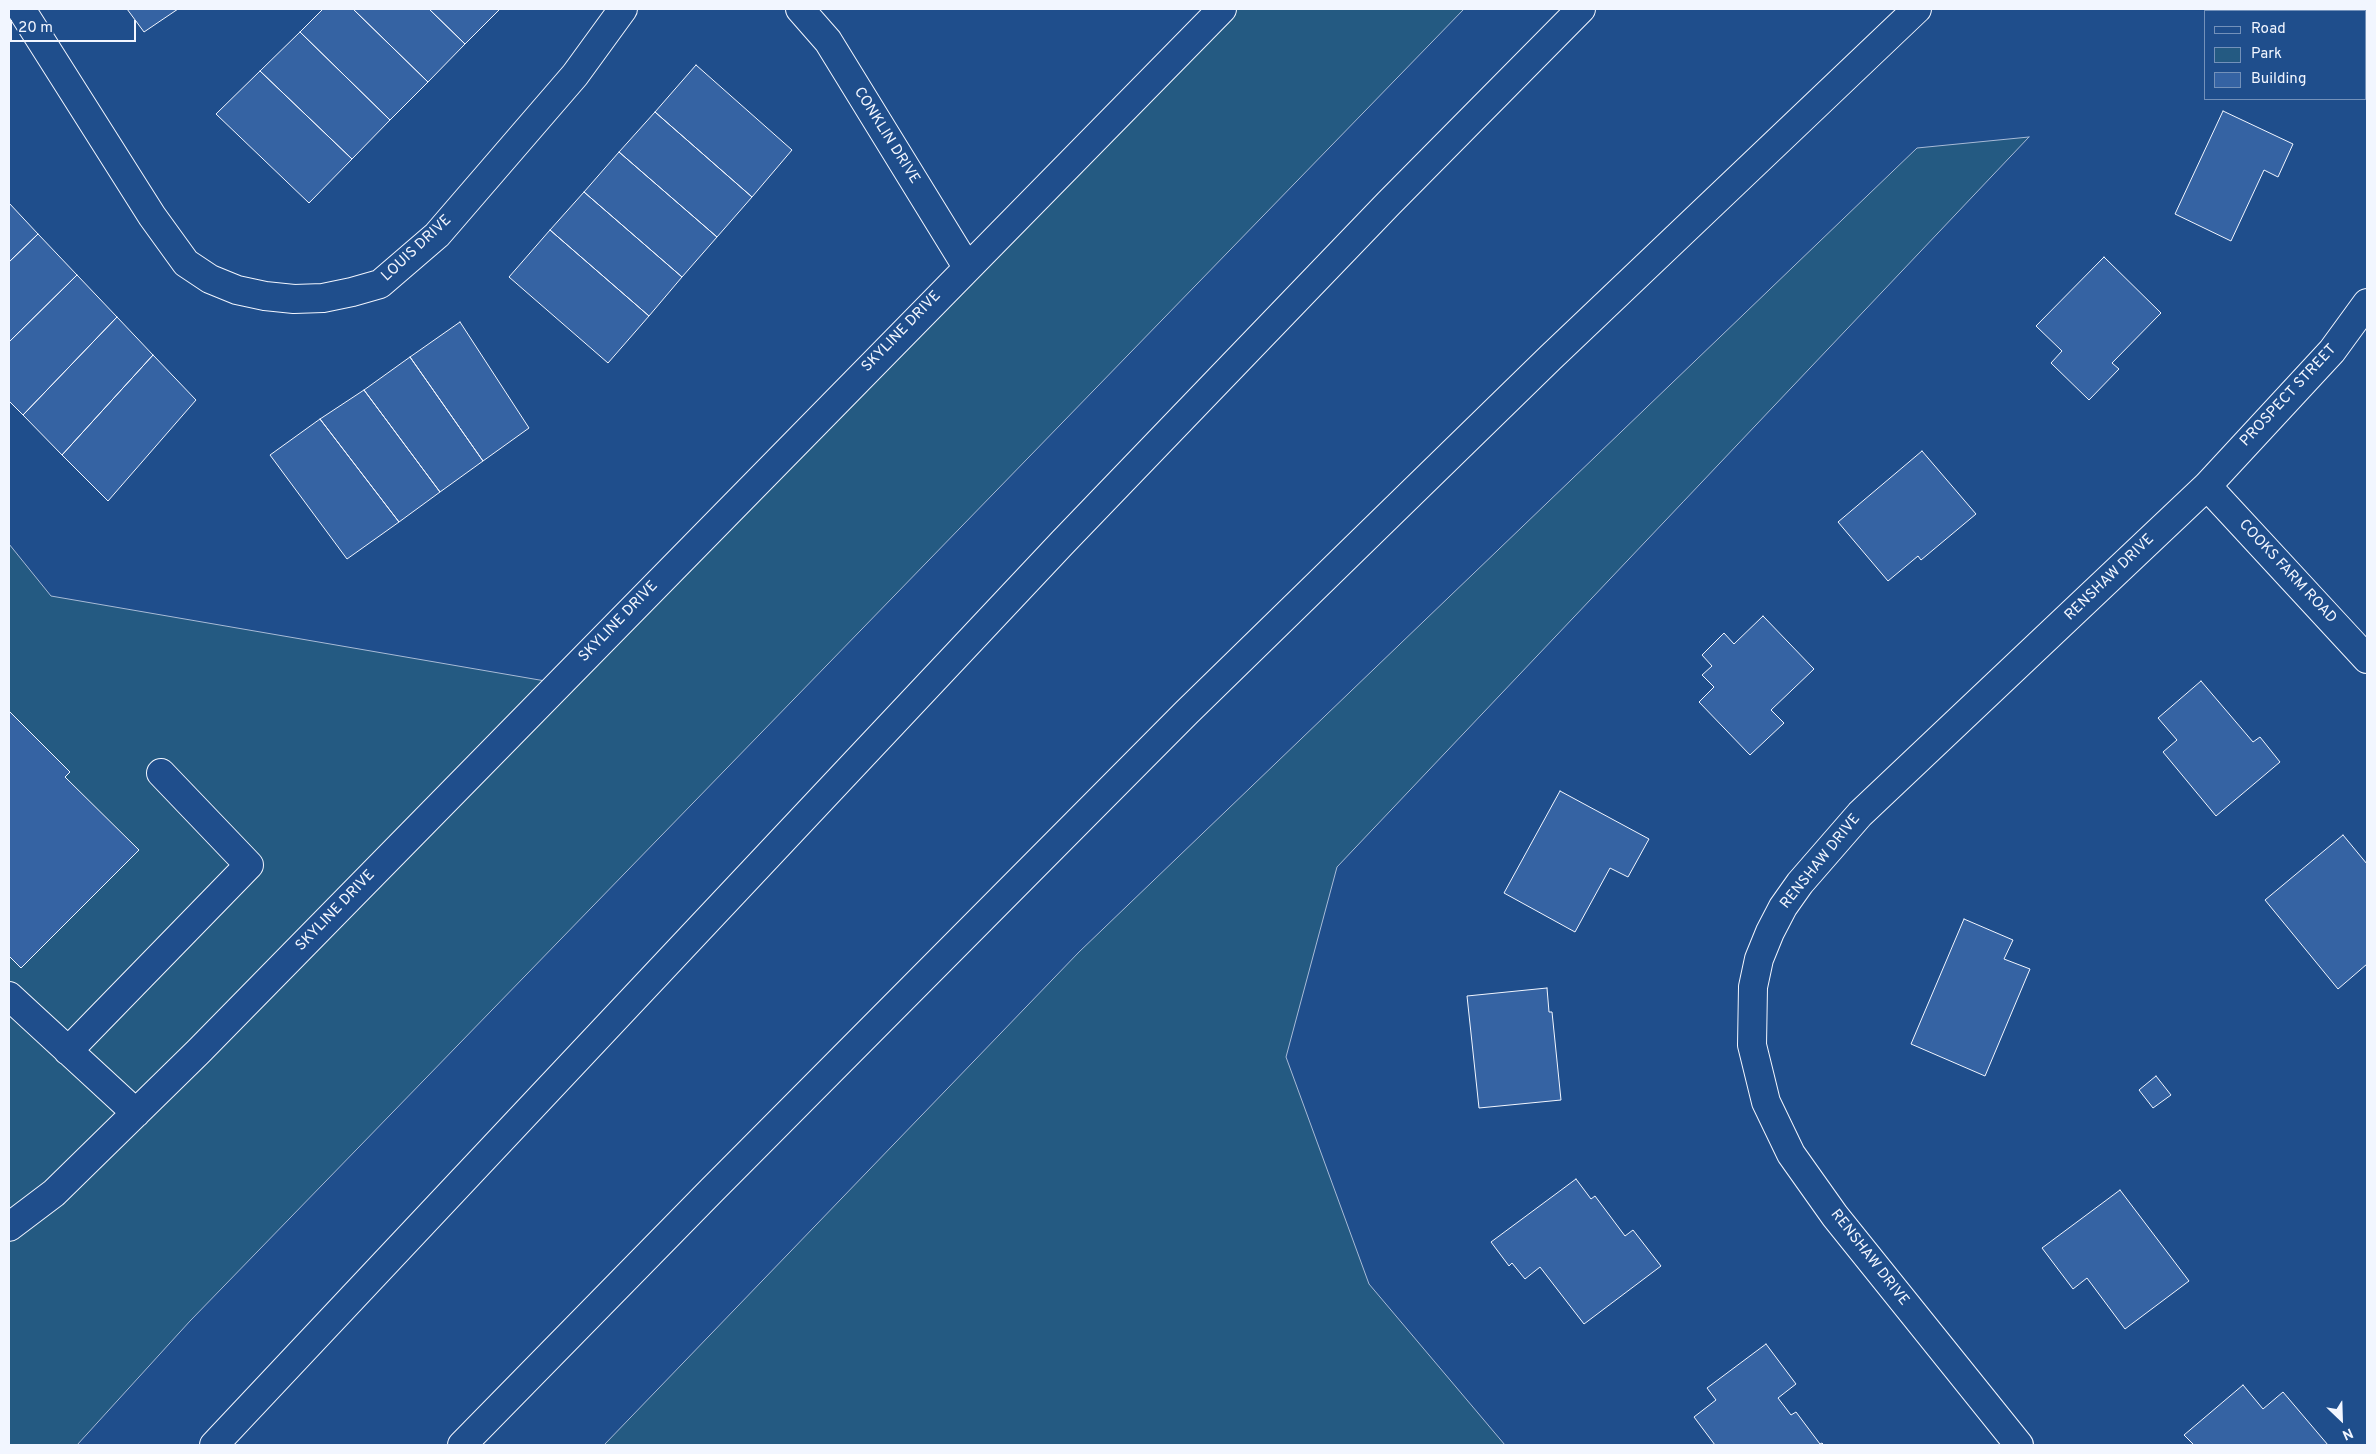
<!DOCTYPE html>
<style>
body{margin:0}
#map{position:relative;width:2376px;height:1454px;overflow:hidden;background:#1f4e8c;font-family:Overpass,sans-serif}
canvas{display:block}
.frame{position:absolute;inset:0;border:10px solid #f2f6ff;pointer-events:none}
.legend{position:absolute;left:2204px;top:10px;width:162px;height:90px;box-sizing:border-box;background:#1f4e8c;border:1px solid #7391ba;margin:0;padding:6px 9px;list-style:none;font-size:15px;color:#f2f6ff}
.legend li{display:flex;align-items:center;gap:10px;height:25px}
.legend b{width:25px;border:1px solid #7391ba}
.north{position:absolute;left:2316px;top:1394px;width:50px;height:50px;-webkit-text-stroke:4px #1f4e8c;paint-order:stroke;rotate:156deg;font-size:14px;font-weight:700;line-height:20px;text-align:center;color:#f2f6ff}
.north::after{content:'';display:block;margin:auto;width:18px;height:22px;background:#f2f6ff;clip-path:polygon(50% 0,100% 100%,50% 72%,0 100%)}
.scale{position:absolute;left:10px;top:20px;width:126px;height:22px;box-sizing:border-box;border:2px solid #f2f6ff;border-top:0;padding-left:6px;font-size:15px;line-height:18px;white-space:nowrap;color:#f2f6ff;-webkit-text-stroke:4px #1f4e8c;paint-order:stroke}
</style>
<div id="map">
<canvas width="2376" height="1454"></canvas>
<div class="frame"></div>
<ul class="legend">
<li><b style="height:6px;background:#1f4e8c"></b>Road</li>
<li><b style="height:14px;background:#245a82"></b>Park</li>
<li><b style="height:14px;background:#3563a3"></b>Building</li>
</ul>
<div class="north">N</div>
<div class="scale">20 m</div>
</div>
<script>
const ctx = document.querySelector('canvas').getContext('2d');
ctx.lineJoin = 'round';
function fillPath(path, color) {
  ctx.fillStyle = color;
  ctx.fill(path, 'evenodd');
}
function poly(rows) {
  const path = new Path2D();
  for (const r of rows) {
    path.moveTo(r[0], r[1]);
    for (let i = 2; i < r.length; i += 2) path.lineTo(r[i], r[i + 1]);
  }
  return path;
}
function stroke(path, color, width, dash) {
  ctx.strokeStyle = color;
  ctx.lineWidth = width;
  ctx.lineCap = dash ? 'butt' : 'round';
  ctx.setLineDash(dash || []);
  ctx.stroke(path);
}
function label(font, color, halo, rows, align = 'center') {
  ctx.font = font + ' Overpass,sans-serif';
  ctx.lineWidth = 4;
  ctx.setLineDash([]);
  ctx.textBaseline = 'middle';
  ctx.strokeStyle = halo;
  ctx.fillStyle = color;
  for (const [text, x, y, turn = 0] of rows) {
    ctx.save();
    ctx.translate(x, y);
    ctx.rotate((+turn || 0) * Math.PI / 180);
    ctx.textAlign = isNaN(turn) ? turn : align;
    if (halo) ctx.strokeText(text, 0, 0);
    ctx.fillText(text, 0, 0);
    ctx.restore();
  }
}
const green = poly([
 [1225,9,1464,9,190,1321,77,1445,9,1445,9,544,51,596,557,683,1225,9],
 [2029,137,1337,867,1286,1057,1369,1284,1505,1445,604,1445,1079,952,1917,148,2029,137]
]);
fillPath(green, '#245a82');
stroke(green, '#a8bbd7', 1);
const building = poly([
 [127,9,178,9,144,32,127,9],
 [323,9,353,9,428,82,390,120,300,32,323,9],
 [353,9,429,9,465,44,428,82,353,9],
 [429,9,500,9,465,44,429,9],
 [300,32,390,120,352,159,260,71,300,32],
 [696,65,792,150,752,197,655,112,696,65],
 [260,71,352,159,309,203,216,114,260,71],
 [2223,111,2293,144,2278,177,2264,170,2231,241,2175,214,2223,111],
 [655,112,752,197,717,237,619,152,655,112],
 [619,152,717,237,682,277,584,192,619,152],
 [584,192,682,277,649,316,550,230,584,192],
 [9,203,38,234,9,262,9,203],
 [550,230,649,316,608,363,509,277,550,230],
 [38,234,77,275,9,342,9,262,38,234],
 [2104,257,2161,313,2112,363,2119,369,2089,400,2051,363,2062,351,2036,326,2104,257],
 [77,275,117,317,23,415,9,401,9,342,77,275],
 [117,317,153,355,62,455,23,415,117,317],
 [460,322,529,428,483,461,410,357,460,322],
 [153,355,196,400,108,501,62,455,153,355],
 [410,357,483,461,440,492,364,390,410,357],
 [364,390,440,492,399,522,320,419,364,390],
 [320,419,399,522,347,559,270,455,320,419],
 [1922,451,1976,514,1921,560,1918,556,1888,581,1838,522,1922,451],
 [1763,616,1814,669,1771,710,1784,723,1750,755,1699,702,1714,687,1702,675,1712,666,1702,655,1724,633,1734,644,1763,616],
 [2201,681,2253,742,2260,737,2280,762,2216,816,2163,752,2177,740,2158,718,2201,681],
 [9,711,70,772,65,777,139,850,21,968,9,956,9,711],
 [1560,791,1649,839,1628,877,1610,868,1575,932,1504,893,1560,791],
 [2343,835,2367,864,2367,964,2338,989,2265,900,2343,835],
 [1964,919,2013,940,2004,959,2030,969,1985,1076,1911,1044,1964,919],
 [1547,988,1549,1012,1552,1012,1561,1100,1479,1108,1467,996,1547,988],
 [2156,1076,2171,1095,2153,1108,2139,1090,2156,1076],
 [1576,1179,1591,1199,1595,1196,1625,1236,1633,1230,1661,1266,1584,1324,1540,1267,1525,1279,1512,1263,1509,1266,1491,1242,1576,1179],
 [2120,1190,2189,1281,2125,1329,2087,1278,2073,1289,2042,1248,2120,1190],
 [1766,1344,1796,1384,1778,1398,1791,1415,1796,1412,1820,1444,1822,1443,1824,1445,1715,1445,1694,1417,1716,1400,1707,1388,1766,1344],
 [2243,1385,2263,1409,2283,1392,2328,1445,2194,1445,2184,1435,2243,1385]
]);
fillPath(building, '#3563a3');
stroke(building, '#f2f6ff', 1);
const minor = poly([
 [21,9,152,216,186,263,210,279,237,290,265,296,294,299,323,298,352,292,380,284,437,235,575,75,623,9],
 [800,9,828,41,967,267],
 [2207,486,2367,659],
 [9,996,136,1113],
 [68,1051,249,865,161,773],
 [9,1227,54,1193,198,1052,1222,9],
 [2019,1445,1835,1216,1791,1154,1766,1102,1752,1045,1753,987,1759,959,1770,932,1783,907,1800,883,1860,814,2207,486,2332,351,2367,303]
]);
const highway = poly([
 [214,1445,1063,542,1389,203,1581,9],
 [462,1445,712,1190,1187,712,1550,358,1917,9]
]);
stroke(minor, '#f2f6ff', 30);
stroke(highway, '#f2f6ff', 30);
stroke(minor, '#1f4e8c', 28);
stroke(highway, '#1f4e8c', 28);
label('15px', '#f2f6ff', '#1f4e8c', [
 ["CONKLIN DRIVE",886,136,58],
 ["LOUIS DRIVE",417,249,-43],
 ["SKYLINE DRIVE",902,332,-46],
 ["PROSPECT STREET",2289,396,-47],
 ["COOKS FARM ROAD",2287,572,47],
 ["RENSHAW DRIVE",2110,578,-44],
 ["SKYLINE DRIVE",619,622,-46],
 ["RENSHAW DRIVE",1821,862,-51],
 ["SKYLINE DRIVE",336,911,-46],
 ["RENSHAW DRIVE",1869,1258,52]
]);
</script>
